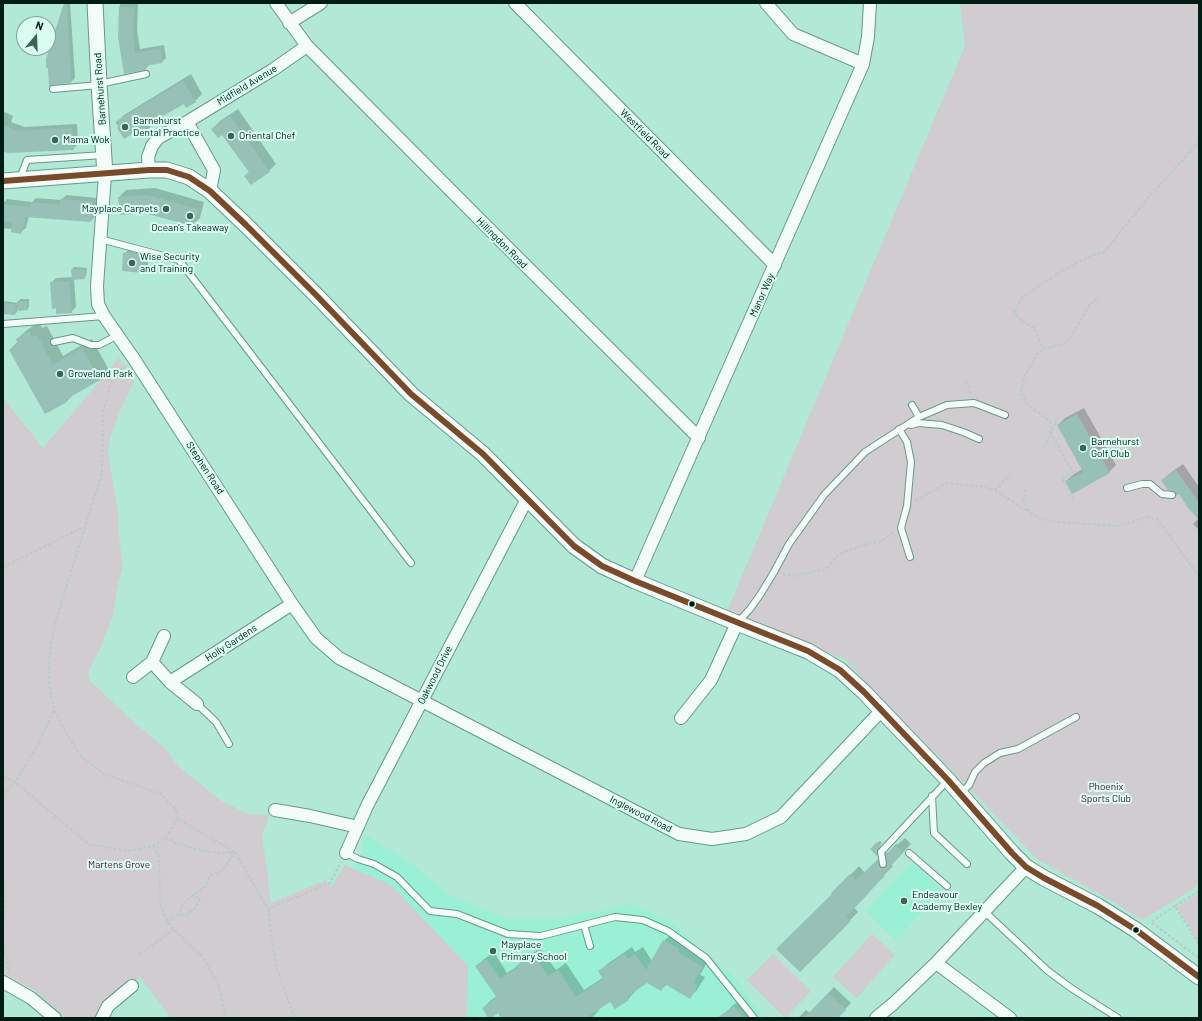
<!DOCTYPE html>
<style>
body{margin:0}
#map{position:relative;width:1202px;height:1021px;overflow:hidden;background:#b1e8d6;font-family:Barlow,sans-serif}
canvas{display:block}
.frame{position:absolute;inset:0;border:4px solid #001d14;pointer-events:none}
.north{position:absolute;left:16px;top:16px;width:40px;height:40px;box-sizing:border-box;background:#d9fef1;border:1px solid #82a499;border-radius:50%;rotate:19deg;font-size:11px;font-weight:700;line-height:16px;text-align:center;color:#001d14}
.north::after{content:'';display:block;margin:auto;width:14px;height:18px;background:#3e6458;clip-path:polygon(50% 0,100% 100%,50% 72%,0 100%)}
</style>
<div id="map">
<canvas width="1202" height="1021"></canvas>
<div class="frame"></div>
<div class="north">N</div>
</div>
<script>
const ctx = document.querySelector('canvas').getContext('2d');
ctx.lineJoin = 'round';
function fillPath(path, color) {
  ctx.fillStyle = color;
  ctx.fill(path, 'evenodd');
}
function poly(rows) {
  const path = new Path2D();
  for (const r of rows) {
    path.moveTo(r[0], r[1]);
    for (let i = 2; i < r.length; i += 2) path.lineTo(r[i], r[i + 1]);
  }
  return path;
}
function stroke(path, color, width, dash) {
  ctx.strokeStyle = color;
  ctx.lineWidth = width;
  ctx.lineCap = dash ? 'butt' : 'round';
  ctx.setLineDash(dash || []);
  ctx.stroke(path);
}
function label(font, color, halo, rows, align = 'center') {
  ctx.font = font + ' Barlow,sans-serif';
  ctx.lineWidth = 4;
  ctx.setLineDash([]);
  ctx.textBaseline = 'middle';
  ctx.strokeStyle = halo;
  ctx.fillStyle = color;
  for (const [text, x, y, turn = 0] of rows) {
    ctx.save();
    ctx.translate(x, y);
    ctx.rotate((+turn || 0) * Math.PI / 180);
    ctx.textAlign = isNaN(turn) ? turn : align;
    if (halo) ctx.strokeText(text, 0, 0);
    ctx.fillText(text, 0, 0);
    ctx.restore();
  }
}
fillPath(poly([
 [366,835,415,866,449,895,507,919,557,919,632,904,670,922,737,980,763,1018,304,1018,331,887,345,865,353,869,364,849,362,845],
 [912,862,943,891,896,940,866,911]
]), '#99f0d4');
fillPath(poly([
 [960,3,1199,3,1199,885,1142,920,1110,900,1038,860,871,687,845,659,726,614,965,46],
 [119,358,134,382,122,406,110,438,108,451,118,514,118,529,123,567,117,589,113,615,100,649,88,673,90,681,136,724,166,749,178,766,220,800,248,814,269,815,262,836,268,876,270,903,326,880,331,887,345,865,391,885,468,966,467,1018,171,1018,140,977,108,1002,99,1018,67,1018,33,989,3,975,3,398,43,448],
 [1199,893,1199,943,1177,907],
 [872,934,895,955,857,998,833,977],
 [773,954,811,991,785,1018,747,980]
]), '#d0ccd0');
fillPath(poly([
 [65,3,70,3,75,78,71,82,52,84],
 [120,3,138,3,137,31,140,49,164,45,166,58,162,62,150,64,145,69,119,37],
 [191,74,202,94,195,101,184,103,152,121,154,123,147,130,138,135,136,131,119,126,117,122,124,115],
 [238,109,276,164,269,171,249,172,222,134,212,129,220,121],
 [5,112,13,116,11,122,24,127,77,124,78,144,73,149,3,150,3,114],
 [155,188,204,202,200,218,192,225,119,197,126,190],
 [66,195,97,198,95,216,91,221,29,216,26,228,21,232,12,229,3,228,3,203,7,199,32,202,36,198,61,200],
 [129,249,144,250,143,258,148,259,148,267,143,272,124,254],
 [74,267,87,268,86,276,84,278,74,279,76,307,71,312,51,283,56,278,73,277,72,269],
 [20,299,29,299,29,307,27,309,17,310,17,312,15,314,3,313,3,315,3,301,18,303],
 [39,322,42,328,47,326,63,356,92,339,109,370,100,379,74,394,66,402,10,350,18,341,17,339,27,330],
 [1084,408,1116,465,1109,472,1066,481,1074,474,1083,469,1058,425,1065,418],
 [1183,464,1199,487,1199,530,1193,524,1199,518,1179,493,1163,480,1169,474],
 [905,838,911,844,891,865,893,866,876,883,877,884,854,907,858,912,800,971,834,894,833,893,859,866,865,873,886,852,887,854,896,844,897,845],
 [880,841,882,843,878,847,879,853,877,854,871,849],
 [671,934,709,959,700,975,705,977,697,990,690,997,667,984,661,990,647,982,634,990,635,992,628,999,610,1000,598,1009,599,1010,592,1018,502,1018,498,1012,483,1008,490,1001,497,996,477,966,484,959,494,952,507,973,517,966,525,958,540,948,556,970,566,963,584,990,604,977,600,972,607,964,632,947,635,952,643,947,652,961,664,941],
 [834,987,851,1003,837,1018,798,1018,806,1010,810,1013],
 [742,999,752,1014,749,1018,720,1018,732,1006]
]), '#0003');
fillPath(poly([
 [64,3,67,3,71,83,53,85,49,87,48,68,46,68,46,59],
 [119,7,134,8,133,36,135,53,160,49,162,63,145,66,146,70,124,74,118,37],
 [183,81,196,102,186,108,184,104,154,121,145,127,147,131,138,137,135,132,124,139,117,128,118,126,115,122],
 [230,116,270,172,251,185,244,176,249,172,222,135,218,138,211,129],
 [3,125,19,131,72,128,74,150,8,153,3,151],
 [147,195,198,209,193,226,144,213,120,215,118,197],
 [60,199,93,202,91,222,25,217,24,226,22,226,21,234,11,232,12,223,3,222,3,204,30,207,31,202,60,205],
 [123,253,140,254,139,262,144,263,143,273,122,271],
 [71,269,85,270,85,279,72,280],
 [69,281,72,313,56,314,56,308,52,309,50,282],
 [17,301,27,301,28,310,18,311],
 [4,303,16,305,15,315,3,314],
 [29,331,32,337,37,335,53,365,82,348,100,380,65,400,67,402,45,414,9,350,18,344,16,339],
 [1077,414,1110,473,1072,494,1065,481,1083,472,1057,425],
 [1176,470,1199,503,1199,520,1188,508,1179,494,1176,496,1175,492,1168,490,1161,480],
 [877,842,881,846,877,850,877,856,870,849],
 [896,846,903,853,883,874,885,876,868,892,869,893,846,917,851,921,800,972,776,949,832,894,831,893,850,874,856,880,878,859,880,867,883,868,886,867,887,864,886,853,887,852,888,853],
 [663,940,679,949,678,952,703,967,694,982,698,985,690,999,665,984,661,991,647,983,627,997,629,1000,615,1009,610,1002,586,1018,501,1018,498,1013,491,1018,488,1018,482,1008,497,998,475,966,486,959,500,979,517,967,516,966,533,954,548,976,558,970,576,997,603,979,598,971,624,954,628,959,635,954,646,970],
 [828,993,846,1010,838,1018,804,1018],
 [734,1006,743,1018,717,1018]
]), '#97c0b7');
const service = poly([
 [99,84,146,74],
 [53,89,99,85],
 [20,178,27,160,104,155],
 [100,239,179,260,411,563],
 [3,324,104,316],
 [54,342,73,338,91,345,99,345,118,335],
 [912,405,919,417],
 [911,425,918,423,942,425,963,432,979,439],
 [902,428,899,429,907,442,911,462,907,506,901,528,910,557],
 [1127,488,1142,484,1150,484,1162,494,1172,495],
 [738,622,750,609,760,595,774,572,789,544,824,495,865,452,919,417,947,405,974,403,1005,415],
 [197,704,216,722,229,744],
 [961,793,969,785,975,772,984,763,1000,753,1018,749,1076,717],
 [932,796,934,833,967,864],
 [346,853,358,859,374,864,397,877,430,911,457,914,508,934,541,936,615,917,643,920,668,931,706,958,754,1018],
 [909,853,947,886],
 [883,864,881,852,948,780],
 [985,912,1048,971,1071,988,1118,1018],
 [584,925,590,946]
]);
const minor = poly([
 [276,3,307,46,513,253,699,438],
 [515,3,775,265],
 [766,3,793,34,863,64],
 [289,23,321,3],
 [187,122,214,170,210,191],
 [149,170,148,157,152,146,158,138,187,122,274,69,307,46],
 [105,174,97,286,98,304,104,316,134,359,292,604,316,638,339,658,679,834,712,839,746,834,781,817,881,711],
 [635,581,863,64,868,37,870,3],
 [164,636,152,662,170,682,197,704],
 [133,677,152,662],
 [170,682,292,604],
 [681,718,711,680,737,623],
 [275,810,310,816,358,827],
 [346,853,367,806,527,499],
 [936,963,1010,1018],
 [3,982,31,998,55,1018],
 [102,1018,108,1006,132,986],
 [876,1018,893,1004,936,963,1026,867]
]);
const tertiary = poly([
 [95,3,99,84,105,174],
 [3,181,149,170,167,170,189,177,210,191,246,225,317,296,411,394,483,454,574,546,602,566,635,581,737,623,808,651,840,670,864,692,948,780,1012,853,1026,867,1044,878,1098,906,1136,930,1199,977]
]);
stroke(service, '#67998b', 8);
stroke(minor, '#67998b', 14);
stroke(tertiary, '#67998b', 17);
stroke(poly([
 [1013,310,1022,321,1034,328,1043,349],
 [1015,313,1017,306,1023,297,1060,272,1090,256,1104,252,1148,198,1199,142],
 [126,366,112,380,103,413,102,473,55,623,49,658,49,684,54,709,67,735,82,757,104,774,161,794,176,810,178,819,235,852,268,909,276,967,295,1018],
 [966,381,971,394],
 [1057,418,1051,433,1073,473,1062,479,1074,501],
 [1044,447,1051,433,1050,421,1028,405,1021,393,1024,377,1037,355,1043,349,1054,346,1063,345,1071,337,1089,305,1099,297],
 [1025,489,1024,501,1029,512,1041,519,1056,522,1119,526,1147,517,1157,519,1199,576],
 [995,490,1027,511],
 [915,501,947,483,979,486,995,490,1010,474],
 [3,567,84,527],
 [783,574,793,576,826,569,838,555,863,545,882,541,894,532],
 [3,776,15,782,88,844,128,851,153,846,165,838,178,819],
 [3,794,15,782,36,748,54,710],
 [165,838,181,845,204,851,220,853,235,852,222,871,210,875,206,886,183,903,179,915],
 [153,846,159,856,160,898,162,910,167,921,173,929,203,957,219,986,226,1018],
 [3,870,5,905,3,926],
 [1199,891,1175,906,1199,945],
 [1175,906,1151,922,1199,958],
 [268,909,330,883,341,862],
 [167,921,179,915,186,916,196,907,200,899,193,895],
 [3,942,9,972],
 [139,955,173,930]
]), '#bbcbc6', 2, [3, 2]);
stroke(service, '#f3fcf9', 6);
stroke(minor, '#f3fcf9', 12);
stroke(tertiary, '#f3fcf9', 15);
stroke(poly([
 [3,181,149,170,167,170,189,177,210,191,246,225,317,296,411,394,483,454,574,546,602,566,635,581,808,651,840,670,864,692,948,780,1012,853,1026,867,1044,878,1098,906,1136,930,1199,977]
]), '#7a4b2a', 6);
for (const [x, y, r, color] of [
 [125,127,4,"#3e6458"],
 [231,136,4,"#3e6458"],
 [55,140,4,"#3e6458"],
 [166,209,4,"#3e6458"],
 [190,216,4,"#3e6458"],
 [132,263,4,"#3e6458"],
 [60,374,4,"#3e6458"],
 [1083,448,4,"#3e6458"],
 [692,604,3.5,"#001d14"],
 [904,901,4,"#3e6458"],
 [1136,930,3.5,"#001d14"],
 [493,951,4,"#3e6458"]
]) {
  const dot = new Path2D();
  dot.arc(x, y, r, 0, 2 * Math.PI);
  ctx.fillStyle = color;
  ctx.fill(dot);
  stroke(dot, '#d9fef1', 1.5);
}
label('10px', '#001d14', '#d9fef1', [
 ["Midfield Avenue",247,85,-31],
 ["Barnehurst Road",100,89,-94],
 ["Westfield Road",645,134,45],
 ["Hillingdon Road",502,243,45],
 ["Manor Way",762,295,-66],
 ["Stephen Road",205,468,57],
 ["Holly Gardens",231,643,-33],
 ["Oakwood Drive",435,675,-63],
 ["Inglewood Road",641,814,27]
]);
label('10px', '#001d14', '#d9fef1', [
 ["Barnehurst",133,121],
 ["Dental Practice",133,133],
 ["Oriental Chef",239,136],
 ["Mama Wok",63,140],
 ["Mayplace Carpets",158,209,"right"],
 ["Ocean's Takeaway",190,228,"center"],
 ["Wise Security",140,257],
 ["and Training",140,269],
 ["Groveland Park",68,374],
 ["Barnehurst",1091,442],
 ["Golf Club",1091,454],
 ["Endeavour",912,895],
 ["Academy Bexley",912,907],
 ["Mayplace",501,945],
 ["Primary School",501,957]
], 'left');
label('10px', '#510632', '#d9fef1', [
 ["Phoenix",1106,787],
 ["Sports Club",1106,799],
 ["Martens Grove",119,865]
]);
</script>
